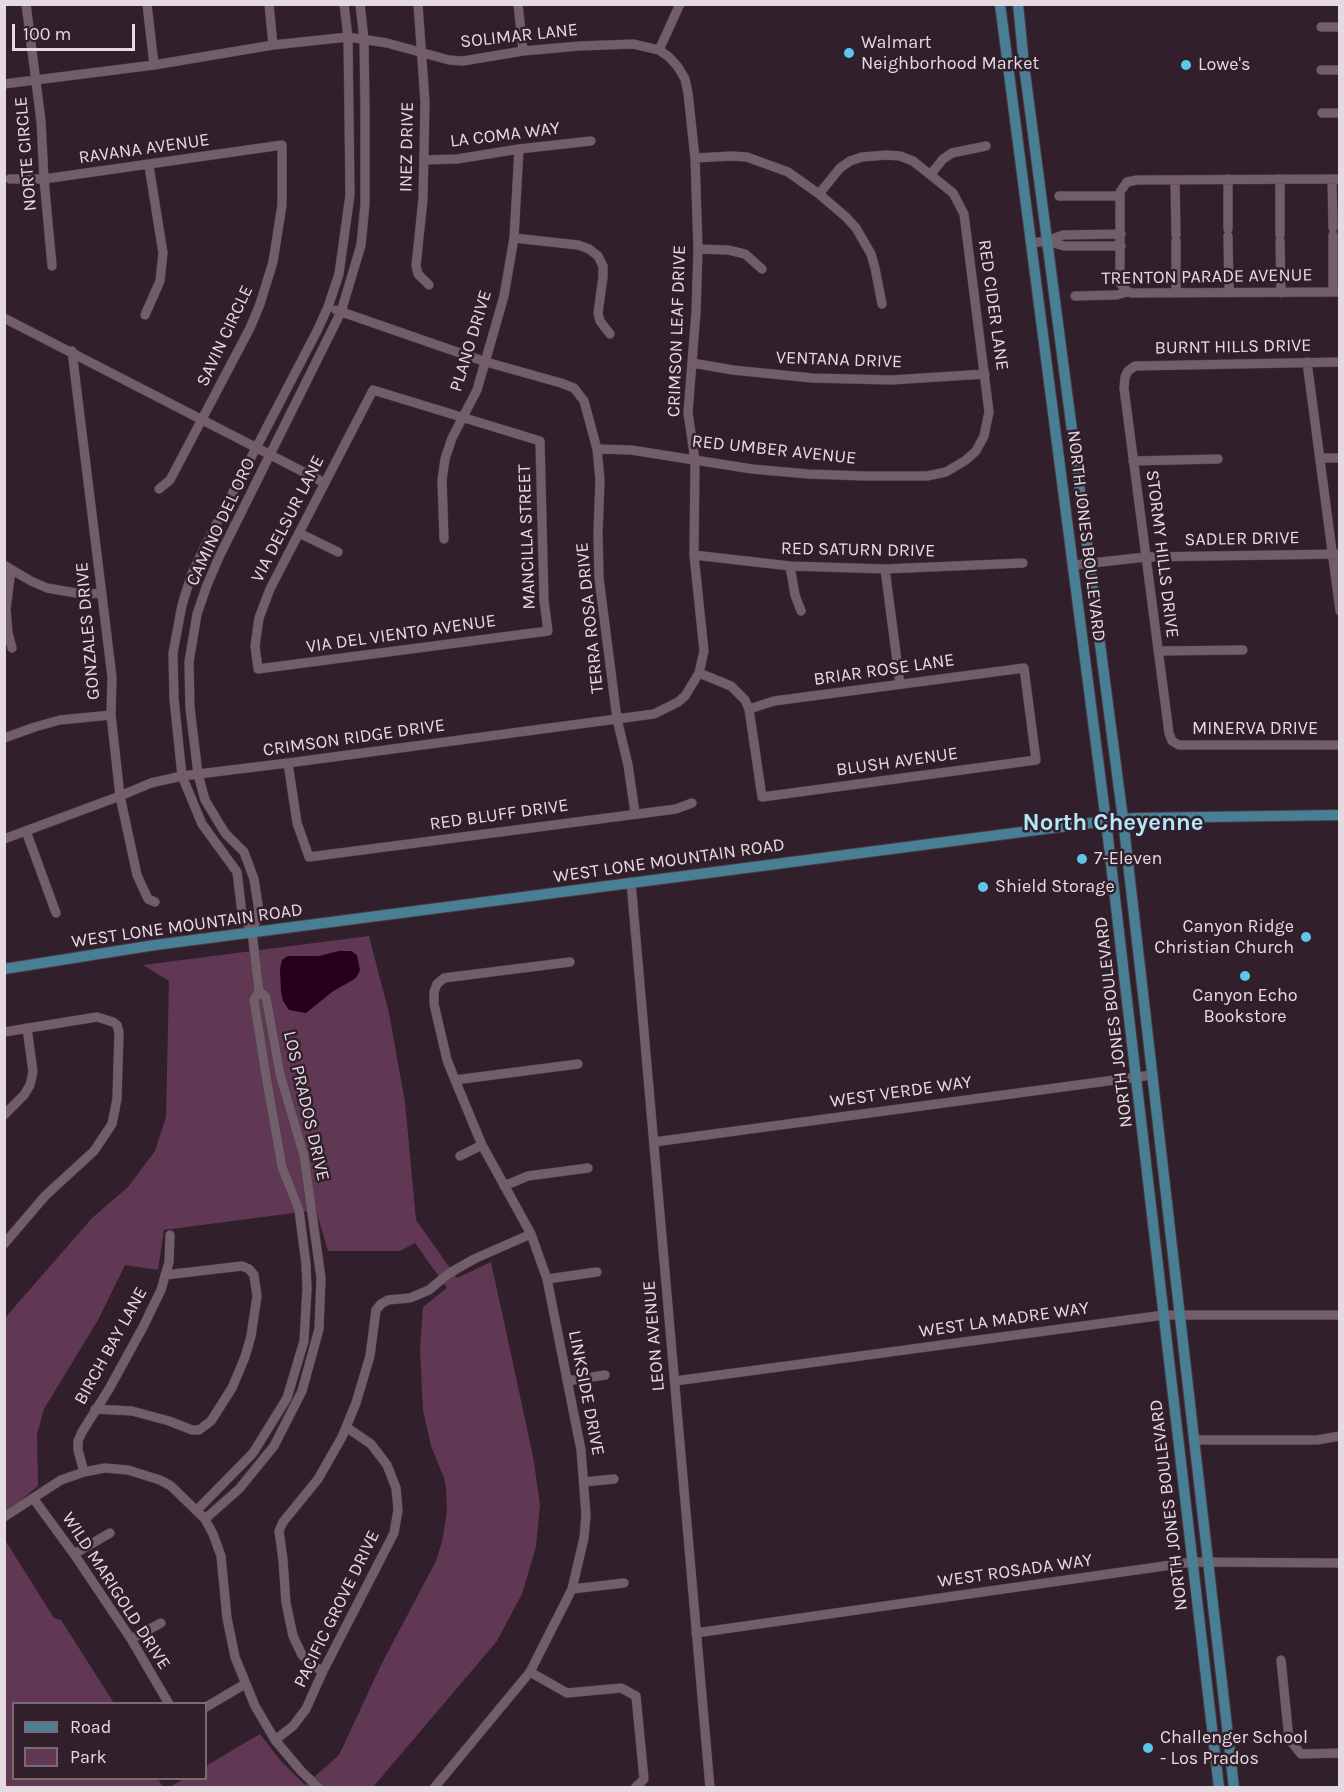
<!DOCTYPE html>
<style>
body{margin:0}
#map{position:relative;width:1344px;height:1792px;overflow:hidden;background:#311f2b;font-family:Karla,sans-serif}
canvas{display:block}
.frame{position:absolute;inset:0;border:6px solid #e6dae1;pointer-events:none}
.legend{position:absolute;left:12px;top:1702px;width:195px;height:78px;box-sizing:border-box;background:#311f2b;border:2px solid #796a74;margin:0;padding:8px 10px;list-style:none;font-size:18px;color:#e6dae1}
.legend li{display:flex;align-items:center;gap:12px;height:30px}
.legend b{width:30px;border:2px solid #796a74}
.scale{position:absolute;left:12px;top:24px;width:123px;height:27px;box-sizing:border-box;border:3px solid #e6dae1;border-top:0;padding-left:8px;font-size:18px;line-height:21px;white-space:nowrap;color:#e6dae1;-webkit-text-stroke:4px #311f2b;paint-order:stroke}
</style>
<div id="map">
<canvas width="1344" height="1792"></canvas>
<div class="frame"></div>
<ul class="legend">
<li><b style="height:8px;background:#497f95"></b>Road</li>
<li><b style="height:16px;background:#613853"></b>Park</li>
</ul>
<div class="scale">100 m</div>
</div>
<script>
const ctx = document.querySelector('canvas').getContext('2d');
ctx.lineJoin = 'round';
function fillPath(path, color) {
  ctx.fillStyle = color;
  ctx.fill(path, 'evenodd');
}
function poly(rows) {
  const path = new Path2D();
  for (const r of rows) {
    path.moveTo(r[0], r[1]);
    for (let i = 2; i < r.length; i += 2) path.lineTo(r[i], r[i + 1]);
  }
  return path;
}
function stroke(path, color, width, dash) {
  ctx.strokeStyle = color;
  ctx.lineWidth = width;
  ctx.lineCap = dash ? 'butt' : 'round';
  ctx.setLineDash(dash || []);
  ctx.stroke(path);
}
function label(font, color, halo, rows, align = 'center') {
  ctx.font = font + ' Karla,sans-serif';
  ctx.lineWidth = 5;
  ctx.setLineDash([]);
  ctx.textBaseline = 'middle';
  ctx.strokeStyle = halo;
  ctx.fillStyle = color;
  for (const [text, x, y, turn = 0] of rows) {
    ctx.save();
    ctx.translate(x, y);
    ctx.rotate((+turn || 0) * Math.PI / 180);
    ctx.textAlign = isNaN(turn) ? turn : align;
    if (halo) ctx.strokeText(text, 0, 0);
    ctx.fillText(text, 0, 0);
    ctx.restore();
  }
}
fillPath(poly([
 [369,936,389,1013,405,1102,416,1220,457,1278,491,1262,533,1456,540,1505,536,1547,522,1594,497,1641,373,1787,169,1787,184,1779,206,1778,206,1766,260,1734,281,1761,305,1785,339,1755,382,1663,436,1561,442,1542,447,1511,446,1488,444,1478,431,1446,423,1410,420,1349,423,1307,447,1288,415,1243,400,1251,328,1251,316,1210,164,1230,158,1270,125,1265,98,1320,44,1409,37,1434,38,1486,15,1505,5,1511,5,1318,92,1218,128,1187,155,1151,166,1117,169,981,143,965],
 [5,1540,54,1618,61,1620,114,1703,14,1704,14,1778,158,1779,163,1787,5,1787]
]), '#613853');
fillPath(poly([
 [339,951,351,951,357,955,360,970,356,978,332,992,306,1013,289,1010,283,1001,281,992,280,969,282,960,288,956,319,956]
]), '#26001b');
const minor = poly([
 [26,4,41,121,44,179,52,266],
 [147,4,154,65],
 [269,4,273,45],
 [418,4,425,102,423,199,416,266,418,274,429,285],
 [518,4,523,51],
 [1321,27,1340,27],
 [659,50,680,4],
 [1321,70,1340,70],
 [4,84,154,65,273,45,348,37,387,43,449,60,463,61,523,51,579,46,633,44,659,50,669,57,678,67,685,79,688,93,695,158,698,249,696,312,688,413,695,460,694,555,704,651,699,673,685,696,678,702,654,714,288,763,182,776,151,783,120,796,4,839],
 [1322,113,1340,113],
 [695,158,732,156,747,157,788,172,819,194,846,217,856,228,871,254,875,268,882,304],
 [424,160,457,159,519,149,591,141],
 [931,174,943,159,952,153,986,146],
 [10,179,44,179,282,145,282,205,273,262,260,304,250,328,170,480,159,489],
 [1228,179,1228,229],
 [1280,179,1280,235],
 [1332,179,1333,228],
 [1175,180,1176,235],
 [1059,196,1120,196],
 [1333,235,1333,292],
 [1228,236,1229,293],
 [514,238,578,245,589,249,598,256,603,266,603,277,598,313,600,321,610,334],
 [1047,241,1064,246,1121,246],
 [1176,241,1176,293],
 [1280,241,1281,293],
 [1031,243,1047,241,1063,235,1121,234],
 [698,249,728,250,745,254,762,269],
 [1128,292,1120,283,1120,192,1127,182,1137,180,1340,179],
 [1075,296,1116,295,1128,292,1133,293,1340,292],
 [336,310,486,362,561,383,574,388,584,401,597,449,600,480,598,533,599,578,617,719,628,765,635,813],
 [145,315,160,281,163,253,149,166],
 [4,318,325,483],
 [72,351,112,677,111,715,120,796,137,875,148,899,155,902],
 [1307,362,1340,611],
 [1340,362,1135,366,1128,371,1125,377,1124,388,1169,733,1172,741,1179,745,1340,745],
 [692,363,733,370,812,378,891,380,985,374],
 [373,390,540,441,544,601,548,631,258,669,255,646,259,618,270,589,373,390],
 [597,449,631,450,752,469,808,474,865,476,927,476,946,472,966,460,976,451,984,436,989,412,964,214,953,193,913,161,900,156,887,155,862,157,850,161,840,168,819,194],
 [1320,458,1340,458],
 [1133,461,1218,459],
 [299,533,338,552],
 [444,539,442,480,445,459,452,438,477,390,504,296,514,238,519,149],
 [694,555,790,566,885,569,1023,563],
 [4,565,31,581,47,588,82,594,102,593],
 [1074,565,1146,557,1340,554],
 [790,566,795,595,801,611],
 [885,569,900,684],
 [11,570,6,609,8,633,12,648],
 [1158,651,1243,650],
 [699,673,731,686,745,700,749,709,762,797,1036,760,1024,668,774,701,749,709],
 [4,738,35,727,60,720,111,715],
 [288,763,297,823,309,857,676,809,692,803],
 [26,831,56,913],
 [631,882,710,1788],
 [252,932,259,911,254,879,244,852,225,833,205,800,198,774,190,708,189,662,197,614,207,585,220,555,341,312,361,245,365,204,365,109,364,39,360,4],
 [4,1032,97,1017,113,1022,117,1025,119,1032,117,1099,112,1124,94,1151,45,1196,4,1244],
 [455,1080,578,1064],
 [4,1115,24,1095,30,1085,33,1072,27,1028],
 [654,1142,1152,1075],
 [460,1156,482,1145],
 [504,1186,528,1176,588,1168],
 [547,1279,597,1272],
 [567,1381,605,1375],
 [675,1381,1164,1315,1340,1315],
 [95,1409,132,1411,169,1421,192,1430,199,1430,211,1421,232,1388,245,1357,251,1336,257,1296,254,1275,249,1269,242,1266,165,1275],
 [1194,1440,1317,1440,1340,1436],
 [84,1472,78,1450,78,1441,82,1432,109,1389,143,1327,161,1290,169,1262,170,1235],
 [584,1482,614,1479],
 [33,1498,74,1554,131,1639,169,1704],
 [197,1510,253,1453,287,1398,304,1341,307,1289,306,1264,299,1210,282,1167,266,1076,254,1000,259,991,252,932,242,913,237,872,202,824,182,776,174,699,173,653,182,605,191,576,205,546,317,331,328,307,339,274,350,195,348,37,344,4],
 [4,1517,61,1480,84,1472,105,1468,128,1470,160,1480,171,1486,205,1519,213,1534,221,1556,227,1618,235,1657,255,1706,275,1740,301,1771,319,1788],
 [205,1519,239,1489,274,1446,302,1391,319,1329,321,1278,304,1156,280,1074,266,997,259,991],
 [74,1554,110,1533],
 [572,1589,624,1583],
 [696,1633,1192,1562,1340,1563],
 [131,1639,161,1623],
 [1281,1660,1289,1739,1301,1754,1340,1753],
 [323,1671,313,1666,302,1655,293,1636,286,1603,283,1560,279,1531,283,1522,318,1479,342,1437,356,1403,370,1356,376,1310,381,1304,388,1300,410,1298,429,1290,448,1274,474,1259,531,1234],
 [530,1672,567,1693,621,1688,636,1696,644,1779,635,1788],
 [206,1707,245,1684],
 [275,1740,293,1726,306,1709,323,1671,394,1533,398,1510,396,1488,387,1465,371,1444,346,1427],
 [434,1788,530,1672,572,1589,584,1538,586,1515,581,1450,547,1279,531,1234,482,1145,455,1080,447,1060,434,1004,434,992,437,984,444,978,570,962]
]);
const major = poly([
 [1000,4,1106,821,1219,1788],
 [1018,4,1024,65,1123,819,1234,1788],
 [4,969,155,945,1106,821,1136,818,1340,815]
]);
stroke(minor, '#493b44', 10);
stroke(major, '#493b44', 12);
stroke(minor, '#725d6a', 9);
stroke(major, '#497f95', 10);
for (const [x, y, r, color] of [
 [849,53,6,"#5cc7e7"],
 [1186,65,6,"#5cc7e7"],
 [1082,859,6,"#5cc7e7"],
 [983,887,6,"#5cc7e7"],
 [1306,937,6,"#5cc7e7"],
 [1245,976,6,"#5cc7e7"],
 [1148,1748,6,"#5cc7e7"]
]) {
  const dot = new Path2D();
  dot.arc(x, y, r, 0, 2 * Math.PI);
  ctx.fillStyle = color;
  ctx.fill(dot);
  stroke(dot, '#311f2b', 2);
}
label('18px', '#e6dae1', '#311f2b', [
 ["SOLIMAR LANE",519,36,-6],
 ["LA COMA WAY",505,135,-7],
 ["INEZ DRIVE",407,147,-89],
 ["RAVANA AVENUE",144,149,-8],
 ["NORTE CIRCLE",26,154,-95],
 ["TRENTON PARADE AVENUE",1207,277,-1],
 ["RED CIDER LANE",993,305,82],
 ["CRIMSON LEAF DRIVE",677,331,-88],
 ["SAVIN CIRCLE",225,336,-65],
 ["PLANO DRIVE",471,341,-73],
 ["BURNT HILLS DRIVE",1233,347,-1],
 ["VENTANA DRIVE",839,360,2],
 ["RED UMBER AVENUE",774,450,6],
 ["VIA DELSUR LANE",288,519,-63],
 ["CAMINO DEL ORO",221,522,-65],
 ["NORTH JONES BOULEVARD",1086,536,83],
 ["MANCILLA STREET",527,537,-92],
 ["SADLER DRIVE",1242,539,-1],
 ["RED SATURN DRIVE",858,550,1],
 ["STORMY HILLS DRIVE",1162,554,83],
 ["TERRA ROSA DRIVE",590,618,-96],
 ["GONZALES DRIVE",88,631,-95],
 ["VIA DEL VIENTO AVENUE",401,634,-8],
 ["BRIAR ROSE LANE",884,670,-8],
 ["MINERVA DRIVE",1255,729],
 ["CRIMSON RIDGE DRIVE",354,738,-8],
 ["BLUSH AVENUE",897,762,-8],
 ["RED BLUFF DRIVE",499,815,-8],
 ["WEST LONE MOUNTAIN ROAD",669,861,-8],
 ["WEST LONE MOUNTAIN ROAD",187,926,-8],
 ["NORTH JONES BOULEVARD",1114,1022,-97],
 ["WEST VERDE WAY",901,1092,-8],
 ["LOS PRADOS DRIVE",306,1106,77],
 ["WEST LA MADRE WAY",1004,1320,-8],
 ["LEON AVENUE",654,1336,-95],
 ["BIRCH BAY LANE",111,1346,-61],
 ["LINKSIDE DRIVE",586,1393,79],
 ["NORTH JONES BOULEVARD",1169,1505,-97],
 ["WEST ROSADA WAY",1015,1571,-8],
 ["WILD MARIGOLD DRIVE",116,1591,57],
 ["PACIFIC GROVE DRIVE",337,1609,-64]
]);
label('18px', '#e6dae1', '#311f2b', [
 ["Walmart",861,43],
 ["Neighborhood Market",861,64],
 ["Lowe's",1198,65],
 ["7-Eleven",1094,859],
 ["Shield Storage",995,887],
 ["Canyon Ridge",1294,927,"right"],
 ["Christian Church",1294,948,"right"],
 ["Canyon Echo",1245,996,"center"],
 ["Bookstore",1245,1017,"center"],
 ["Challenger School",1160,1738],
 ["- Los Prados",1160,1759]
], 'left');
label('bold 24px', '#b3e8fa', '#311f2b', [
 ["North Cheyenne",1113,823]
]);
</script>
